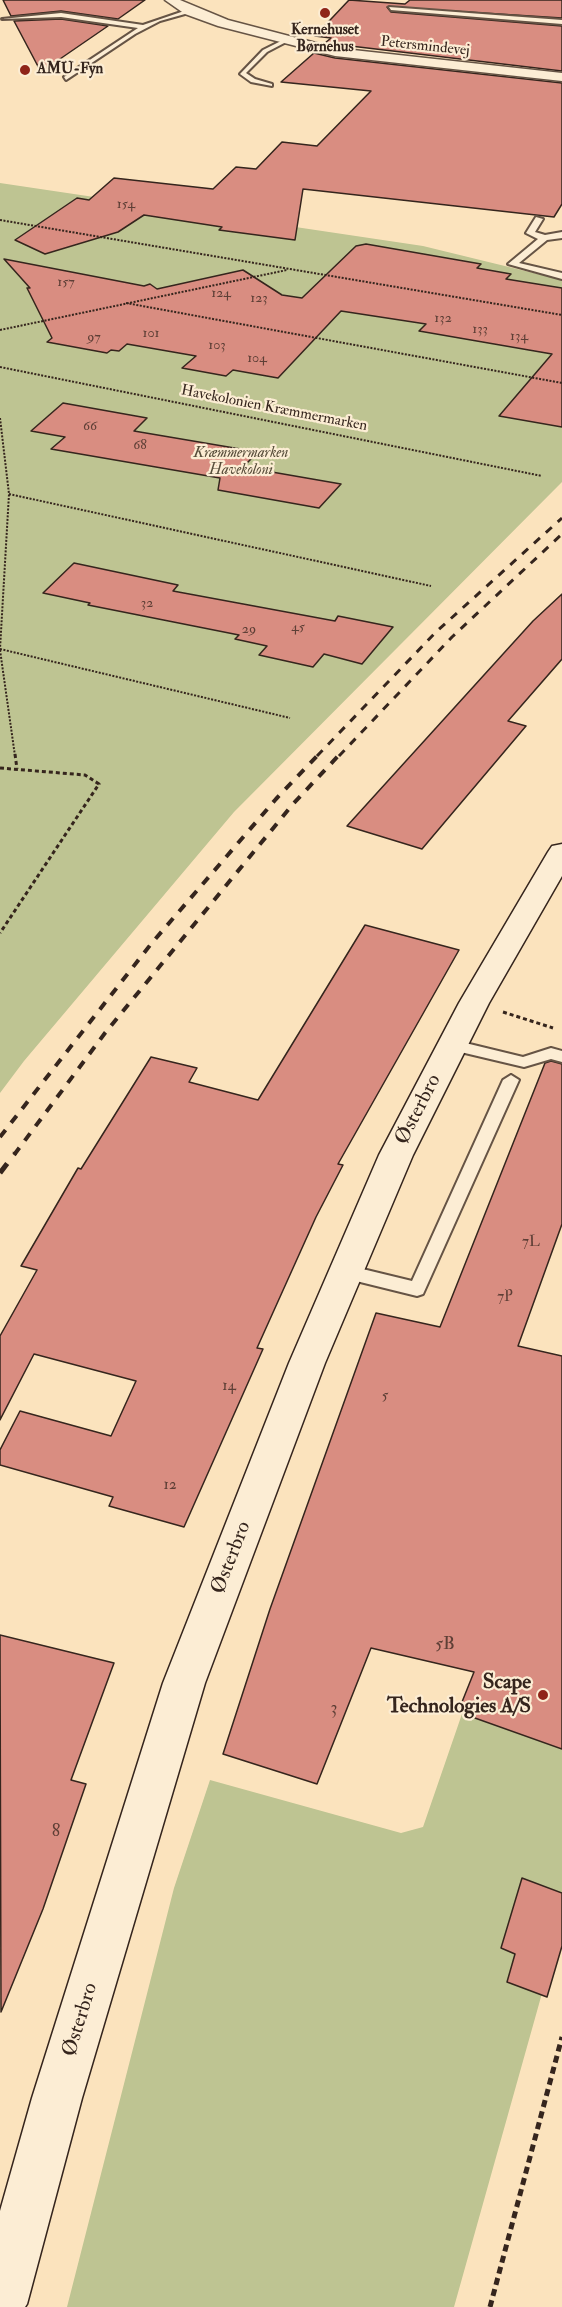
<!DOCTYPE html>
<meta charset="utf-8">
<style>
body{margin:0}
canvas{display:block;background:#fbe3bd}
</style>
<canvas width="562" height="2307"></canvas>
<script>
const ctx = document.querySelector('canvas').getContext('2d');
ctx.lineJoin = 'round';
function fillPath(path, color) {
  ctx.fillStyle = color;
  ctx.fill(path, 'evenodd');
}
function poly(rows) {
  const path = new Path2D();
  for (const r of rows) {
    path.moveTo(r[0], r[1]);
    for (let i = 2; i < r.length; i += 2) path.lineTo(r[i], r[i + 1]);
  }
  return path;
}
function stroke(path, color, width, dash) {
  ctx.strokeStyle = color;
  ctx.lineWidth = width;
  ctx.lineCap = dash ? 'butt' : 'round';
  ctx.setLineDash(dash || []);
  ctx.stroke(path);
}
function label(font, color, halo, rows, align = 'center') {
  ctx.font = font + ' "IM FELL Double Pica",serif';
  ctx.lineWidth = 4.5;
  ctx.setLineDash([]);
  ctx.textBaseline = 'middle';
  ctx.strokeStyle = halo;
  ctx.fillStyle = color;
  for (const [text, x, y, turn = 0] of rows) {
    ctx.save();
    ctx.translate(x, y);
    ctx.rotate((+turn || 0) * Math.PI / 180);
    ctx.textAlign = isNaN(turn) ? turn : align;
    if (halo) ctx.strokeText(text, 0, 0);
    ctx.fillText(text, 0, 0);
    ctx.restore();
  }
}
fillPath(poly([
 [0,183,423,246,562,280,562,482,234,812,24,1061,0,1093],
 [463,1711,562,1746,562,1922,454,2307,67,2307,174,1888,210,1780,401,1833,423,1827]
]), '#bec492');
const building = poly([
 [3,0,145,0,118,19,61,11,11,16,3,0],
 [349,0,405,4,410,0,562,0,562,18,387,7,391,12,562,26,562,71,325,43,331,38,315,36,349,0],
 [61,19,108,26,41,72,14,21,61,19],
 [314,53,335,58,562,83,562,204,554,217,303,189,295,240,219,230,222,227,144,215,118,232,45,254,15,240,77,198,89,200,114,178,213,189,236,167,256,169,282,142,317,146,371,91,281,82,314,53],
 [366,244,481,264,477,268,511,274,506,279,562,288,562,427,499,416,552,354,419,331,426,324,341,311,278,378,233,370,226,376,182,368,196,356,127,344,119,351,111,350,107,353,47,342,52,338,27,288,30,288,4,259,144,286,150,284,157,289,243,270,282,295,302,298,356,246,366,244],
 [63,403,147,418,134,431,258,452,243,467,341,484,319,508,218,490,220,478,51,449,65,437,31,431,63,403],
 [74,563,178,585,173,591,335,621,338,616,393,627,362,664,324,654,313,667,259,655,267,646,235,639,239,635,88,605,90,603,43,593,74,563],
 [562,594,562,659,508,721,526,726,422,849,347,826,533,621,562,594],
 [365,925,459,950,338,1164,343,1165,316,1217,257,1348,263,1349,184,1527,109,1506,113,1497,0,1465,0,1450,20,1411,111,1436,136,1381,34,1354,0,1420,0,1336,37,1270,21,1266,78,1168,81,1169,151,1057,197,1068,189,1082,258,1100,365,925],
 [551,1061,562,1064,562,1224,518,1346,562,1356,562,1749,458,1712,474,1672,371,1648,317,1784,223,1754,270,1609,376,1313,440,1327,545,1063,551,1061],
 [0,1635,114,1663,71,1780,86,1784,43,1909,1,2012,0,1635],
 [522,1878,562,1893,562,1946,547,1997,507,1982,515,1954,501,1948,522,1878]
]);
fillPath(building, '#d98d81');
stroke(building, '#35251d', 1.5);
const lane = poly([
 [389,7,562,20,562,24,391,10,389,7],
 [190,9,192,12,160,21,135,34,66,80,64,77,138,28,61,17,2,19,61,13,143,25,190,9],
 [283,40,288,41,267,52,246,73,255,79,272,84,272,86,251,82,240,74,263,50,283,40],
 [536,217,543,219,535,232,545,235,562,232,562,238,547,240,519,263,562,273,562,279,508,264,538,239,526,233,536,217],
 [453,1040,523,1057,551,1048,562,1051,562,1062,551,1059,524,1067,448,1049,445,1045,448,1041,453,1040],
 [511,1075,519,1080,423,1294,417,1296,340,1277,337,1272,340,1267,346,1265,412,1281,503,1080,511,1075]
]);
const street = poly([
 [165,0,180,0,228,20,335,48,562,73,562,81,335,56,218,26,185,14,165,0]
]);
const secondary = poly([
 [562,844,562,876,489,1003,413,1155,325,1363,205,1683,82,2098,27,2304,25,2307,0,2307,0,2211,32,2098,163,1683,289,1363,379,1155,459,1003,548,852,552,846,562,844]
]);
stroke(lane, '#665445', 4);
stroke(street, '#665445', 3);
stroke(secondary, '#35251d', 3);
stroke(poly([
 [0,220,562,315],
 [126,303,562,383],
 [0,330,287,270],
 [0,367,542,476],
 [0,418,9,494,0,649],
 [9,494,431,586],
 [0,649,290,718],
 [0,650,15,756]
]), '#35251d', 2, [2, 1.5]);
stroke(poly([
 [15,754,17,769],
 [0,768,85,775,99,784,0,933],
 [503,1012,553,1028]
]), '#35251d', 3, [4, 3]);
stroke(poly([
 [490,2307,562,2037]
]), '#35251d', 5, [7, 4.5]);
fillPath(lane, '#fcedd4');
fillPath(street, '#fcedd4');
fillPath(secondary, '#fcedd4');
stroke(poly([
 [317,756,436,632,562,518],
 [339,756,452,637,562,534]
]), '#35251d', 3, [8, 8]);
stroke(poly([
 [0,1137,151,944,276,799,319,754],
 [14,1155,105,1033,293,804,340,754]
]), '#35251d', 4, [9, 9]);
stroke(poly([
 [0,1173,15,1153]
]), '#35251d', 5, [12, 12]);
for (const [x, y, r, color] of [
 [325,13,6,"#8f2418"],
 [25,70,6,"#8f2418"],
 [543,1695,6,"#8f2418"]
]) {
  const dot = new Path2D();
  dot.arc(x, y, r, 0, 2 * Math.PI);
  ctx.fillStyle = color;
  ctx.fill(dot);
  stroke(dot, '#fcedd4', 2);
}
label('14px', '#5e3f36', null, [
 ["154",126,205],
 ["157",66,283],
 ["124",221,294],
 ["123",259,299],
 ["132",443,319],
 ["133",480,330],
 ["101",151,334],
 ["134",519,337],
 ["97",94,338],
 ["103",217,346],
 ["104",257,359],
 ["66",90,427],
 ["68",140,446],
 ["32",147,604],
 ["45",298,628],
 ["29",249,630]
]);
label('bold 15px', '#35251d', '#fcedd4', [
 ["Kernehuset",325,31],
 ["Børnehus",325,48],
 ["AMU-Fyn",37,70,"left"]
]);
label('15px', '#35251d', '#fcedd4', [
 ["Petersmindevej",425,47,6],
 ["Havekolonien Kræmmermarken",274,409,11]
]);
label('italic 15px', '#574d3a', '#fcedd4', [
 ["Kræmmermarken",241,454],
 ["Havekoloni",241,471]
]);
label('15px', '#5e3f36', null, [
 ["7L",531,1243],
 ["7P",505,1298],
 ["14",229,1387],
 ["5",385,1397],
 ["12",170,1486]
]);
label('18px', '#5e3f36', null, [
 ["5B",445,1645],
 ["3",334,1709],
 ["8",56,1832]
]);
label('21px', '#35251d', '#fcedd4', [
 ["Østerbro",419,1110,-63],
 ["Østerbro",232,1558,-69],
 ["Østerbro",81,2020,-73]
]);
label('bold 21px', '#35251d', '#fcedd4', [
 ["Scape",531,1683],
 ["Technologies A/S",531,1707]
], 'right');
</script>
